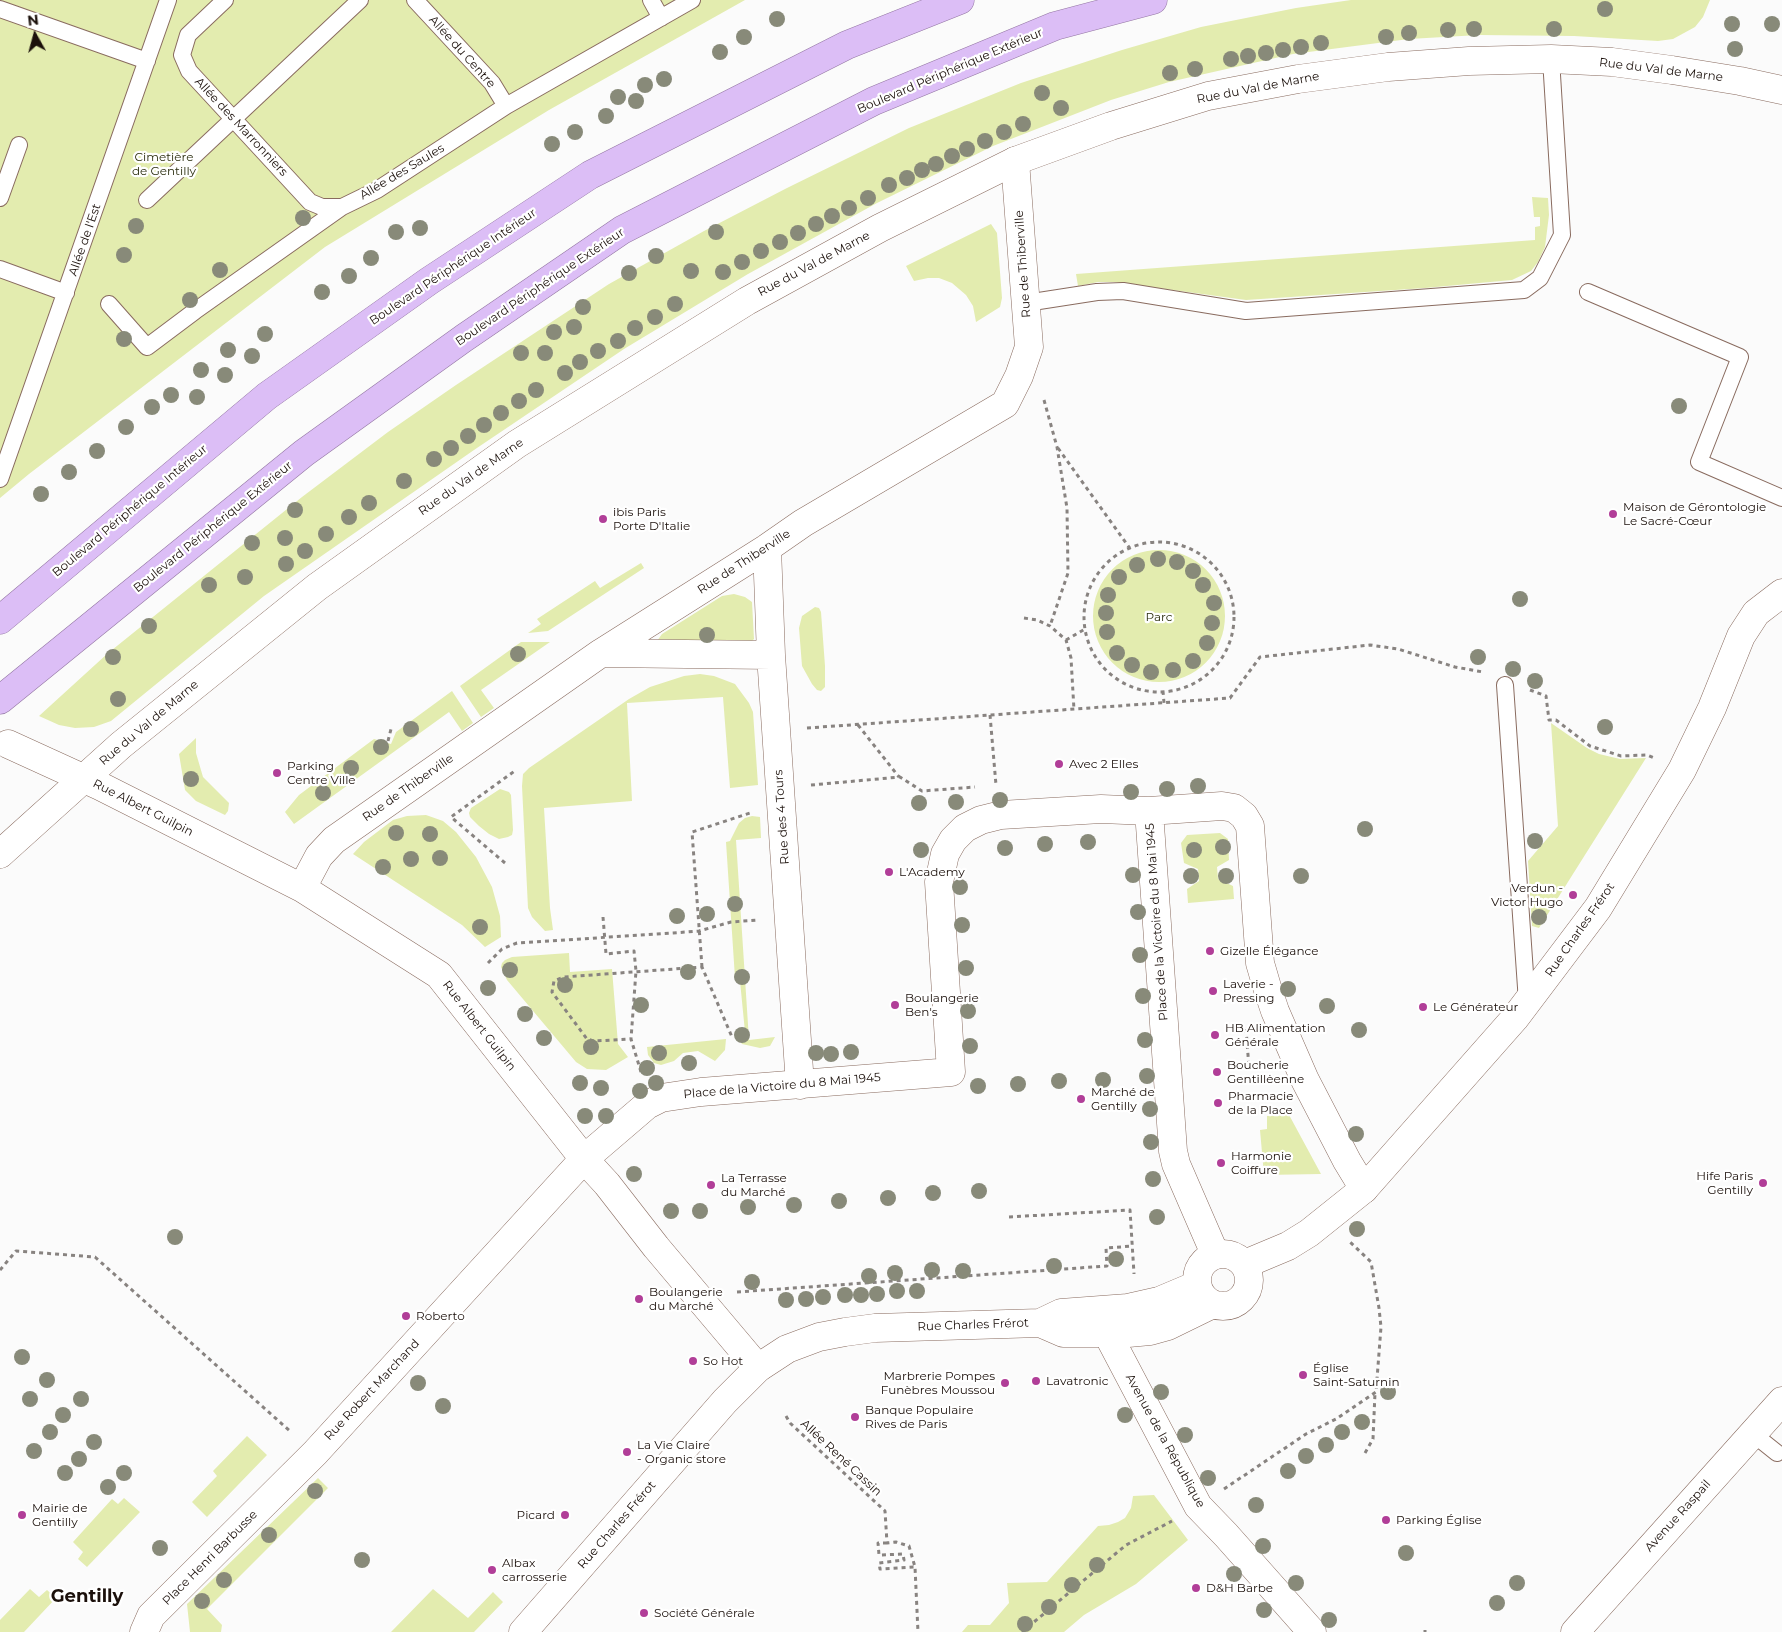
<!DOCTYPE html>
<meta charset="utf-8">
<style>
body{margin:0}
#map{position:relative;width:1782px;height:1632px;overflow:hidden;background:#fbfbfb;font-family:Montserrat,sans-serif}
canvas{display:block}
.north{position:absolute;left:10px;top:10px;width:50px;height:50px;-webkit-text-stroke:4px #fff;paint-order:stroke;rotate:353deg;font-size:14px;font-weight:700;line-height:20px;text-align:center;color:#1b100b}
.north::after{content:'';display:block;margin:auto;width:18px;height:22px;background:#1b100b;clip-path:polygon(50% 0,100% 100%,50% 72%,0 100%)}
</style>
<div id="map">
<canvas width="1782" height="1632"></canvas>
<div class="north">N</div>
</div>
<script>
const ctx = document.querySelector('canvas').getContext('2d');
ctx.lineJoin = 'round';
function fillPath(path, color) {
  ctx.fillStyle = color;
  ctx.fill(path, 'evenodd');
}
function poly(rows) {
  const path = new Path2D();
  for (const r of rows) {
    if (r.length === 3) {
      path.moveTo(r[0] + r[2], r[1]);
      path.arc(r[0], r[1], r[2], 0, 2 * Math.PI);
      continue;
    }
    path.moveTo(r[0], r[1]);
    for (let i = 2; i < r.length; i += 2) path.lineTo(r[i], r[i + 1]);
  }
  return path;
}
function stroke(path, color, width, dash) {
  ctx.strokeStyle = color;
  ctx.lineWidth = width;
  ctx.lineCap = dash ? 'butt' : 'round';
  ctx.setLineDash(dash || []);
  ctx.stroke(path);
}
function label(font, color, halo, rows, align = 'center') {
  ctx.font = font + ' Montserrat,sans-serif';
  ctx.lineWidth = 4.5;
  ctx.setLineDash([]);
  ctx.textBaseline = 'middle';
  ctx.strokeStyle = halo;
  ctx.fillStyle = color;
  for (const [text, x, y, turn = 0] of rows) {
    ctx.save();
    ctx.translate(x, y);
    ctx.rotate((+turn || 0) * Math.PI / 180);
    ctx.textAlign = isNaN(turn) ? turn : align;
    if (halo) ctx.strokeText(text, 0, 0);
    ctx.fillText(text, 0, 0);
    ctx.restore();
  }
}
fillPath(poly([
 [0,0,745,0,549,110,325,247,29,474,0,498],
 [1351,0,1710,0,1703,17,1695,27,1673,39,1658,41,1574,36,1479,35,1409,39,1293,54,1169,82,1111,100,993,146,877,203,748,274,624,349,474,450,264,596,111,721,94,727,75,728,59,725,39,716,107,654,302,497,388,432,456,385,609,284,704,231,787,188,909,128,1021,83,1122,50,1201,27,1296,8],
 [1532,197,1548,198,1549,215,1545,247,1538,262,1531,271,1512,280,1425,288,1246,300,1114,282,1098,282,1078,286,1076,274,1535,240,1535,227,1540,226,1540,217,1534,217],
 [991,224,997,233,1002,298,1000,307,976,322,973,306,966,295,952,283,939,278,928,278,914,281,906,266],
 [1159,616,66],
 [641,563,644,568,548,631,528,633,541,624,537,619,595,581,600,588],
 [734,594,745,597,752,602,754,639,750,643,657,641,662,634,722,596],
 [815,607,819,608,821,612,825,666,825,687,821,691,817,690,812,684,802,666,799,628,802,616],
 [521,642,550,642,481,690,494,708,481,717,460,686],
 [700,674,714,676,735,684,749,703,753,712,758,785,730,788,723,697,627,703,632,801,544,808,550,908,553,930,545,931,532,917,528,908,522,786,523,774,529,768,629,699,650,687,684,676],
 [452,691,473,723,462,731,449,712,294,824,285,812,299,795,374,739,391,744,396,732],
 [1551,723,1587,748,1599,754,1620,759,1646,758,1539,928,1532,926,1528,861,1558,826],
 [196,738,196,753,203,777,229,803,228,811,225,815,196,801,185,790,179,754],
 [500,789,509,792,511,795,513,830,512,835,508,837,499,839,489,834,479,826,470,817,469,813,471,808],
 [426,815,443,821,456,832,476,857,492,887,500,916,501,937,485,947,462,925,353,854,364,842,393,820,407,816],
 [752,816,760,817,761,838,736,840,749,1040,775,1037,770,1046,760,1048,742,1044,738,1038,745,1032,740,981,735,978,726,842,730,841,739,823,745,818],
 [1220,833,1228,839,1229,860,1217,867,1218,879,1233,886,1234,899,1188,903,1187,889,1199,881,1198,869,1184,863,1181,843,1187,835],
 [569,953,570,972,612,969,618,1044,628,1057,606,1070,587,1069,576,1062,507,980,501,967,502,963,505,960,512,957],
 [726,1039,725,1050,715,1061,698,1051,683,1053,674,1061,661,1065,654,1063,648,1055,647,1047],
 [1288,1113,1321,1174,1264,1175,1260,1130,1267,1129,1267,1116],
 [247,1436,267,1455,207,1517,192,1502,217,1476,213,1471],
 [318,1478,328,1488,207,1609,222,1625,221,1632,190,1632,187,1604],
 [1154,1495,1188,1540,1136,1584,1084,1615,1064,1632,962,1632,968,1625,990,1625,1009,1603,1007,1583,1047,1582,1098,1526,1109,1525,1118,1522,1125,1518,1131,1508,1133,1496],
 [124,1498,140,1512,87,1567,78,1559,83,1552,73,1542,112,1499,118,1504],
 [30,1589,39,1597,47,1590,56,1598,24,1632,0,1632,0,1620],
 [433,1589,468,1618,493,1592,503,1602,474,1632,391,1632]
]), '#e3ecaf');
const service = poly([
 [225,0,188,35,182,55,189,71,310,202,322,207,342,207],
 [415,0,492,83,506,106],
 [651,0,661,18],
 [0,9,147,61],
 [0,198,19,145],
 [147,200,360,0],
 [0,269,66,293],
 [1588,292,1740,357,1699,462,1782,498],
 [1026,303,1097,292,1123,291,1246,311,1524,290,1540,278,1562,235,1551,59],
 [109,304,147,347,195,311,342,207,377,190,506,106,692,0],
 [0,479,168,0],
 [1505,685,1527,1002],
 [1752,1433,1777,1453]
]);
const minor = poly([
 [767,548,771,655,800,1085],
 [601,653,771,655],
 [8,744,100,786,302,888,439,975,584,1159,607,1184,656,1247,758,1368],
 [1149,811,1222,806,1234,808,1244,816,1250,826,1260,963,1267,987,1275,1011,1305,1080,1347,1161,1364,1189],
 [302,888,319,856,334,840,601,653,767,548,803,523,1005,404,1019,376,1029,347,1015,161],
 [1107,1333,1198,1506,1226,1535,1312,1632],
 [144,1632,151,1616,315,1453,584,1159,647,1105,661,1098,701,1092,951,1072,939,882,945,854,953,840,965,828,981,820,1001,815,1101,809,1149,811,1173,1151,1176,1164,1215,1254]
]);
const secondary = poly([
 [0,854,121,745,317,587,517,444,747,301,880,228,1015,161,1111,126,1208,96,1298,79,1388,67,1469,61,1551,59,1612,62,1672,70,1740,81,1782,90],
 [1223,1280,26],
 [1245,1264,1288,1246,1309,1233,1364,1189,1515,1018,1598,908,1682,770,1712,708,1741,636,1756,613,1782,593],
 [1040,1323,1061,1313,1128,1308,1159,1301,1197,1285],
 [523,1632,725,1401,758,1368,787,1349,819,1337,845,1332,875,1328,1040,1323,1063,1333,1128,1333,1150,1331,1168,1326,1213,1304],
 [1575,1632,1782,1401]
]);
const trunk = poly([
 [0,620,267,396,429,281,590,175,847,45,960,0],
 [0,700,304,453,464,338,622,230,874,101,1055,26,1153,0]
]);
stroke(service, '#896b5f', 18);
stroke(minor, '#896b5f', 29);
stroke(secondary, '#896b5f', 29);
stroke(trunk, '#9376a2', 29);
stroke(poly([
 [1044,400,1057,447,1067,508,1068,573,1050,626],
 [1058,448,1129,547],
 [1159,617,75],
 [1024,618,1037,620,1050,626,1066,640,1071,658,1074,710],
 [1066,640,1085,629],
 [1530,690,1546,696,1549,720,1556,720,1590,746,1621,756,1647,755,1654,758],
 [1163,691,1164,703],
 [990,715,996,785],
 [858,725,899,777],
 [807,728,1230,698,1260,657,1370,645,1398,649,1455,667,1483,672],
 [388,741,391,729],
 [811,785,900,777,922,791,975,787],
 [505,863,451,817,516,770],
 [603,917,606,954,634,951,636,971,631,1039],
 [488,963,502,949,517,943,673,933,699,931,731,922,758,920],
 [702,967,692,832,750,813],
 [1246,1029,1249,1068,1259,1067],
 [641,1072,631,1039,594,1041,587,1039,552,992,554,981,564,977,702,967,732,1037],
 [1267,1108,1274,1107],
 [1009,1217,1130,1210,1134,1274],
 [0,1270,16,1251,95,1257,291,1432],
 [737,1292,1107,1266,1106,1248,1133,1246],
 [786,1416,790,1423,885,1511,887,1543,896,1542,909,1546,915,1567,918,1632],
 [1365,1453,1373,1439,1375,1393],
 [1224,1489,1306,1434,1336,1419,1376,1392,1381,1327,1379,1308,1371,1262,1349,1241],
 [887,1543,878,1543,879,1555,903,1554,904,1560,879,1563,880,1569,915,1567],
 [1022,1632,1126,1545,1172,1521],
 [1425,1632,1425,1630]
]), '#888380', 3, [4, 4]);
stroke(service, '#fff', 16);
stroke(minor, '#fff', 28);
stroke(secondary, '#fff', 28);
stroke(trunk, '#dcbef6', 28);
ctx.fillStyle = '#888a79';
for (const [x, y] of [
 [1605,9],
 [777,19],
 [1732,24],
 [1772,24],
 [1474,29],
 [1554,29],
 [1448,30],
 [1409,33],
 [744,37],
 [1386,37],
 [1321,43],
 [1301,47],
 [1735,49],
 [1283,50],
 [720,52],
 [1266,53],
 [1248,56],
 [1231,59],
 [1195,69],
 [1170,73],
 [664,79],
 [645,85],
 [1042,93],
 [618,97],
 [636,101],
 [1061,108],
 [606,116],
 [1023,124],
 [575,132],
 [1004,132],
 [985,141],
 [552,144],
 [967,149],
 [952,156],
 [936,164],
 [922,170],
 [907,178],
 [889,185],
 [868,198],
 [849,208],
 [832,216],
 [303,218],
 [816,224],
 [136,226],
 [420,228],
 [396,232],
 [716,232],
 [798,233],
 [780,242],
 [761,251],
 [124,255],
 [656,256],
 [371,258],
 [742,262],
 [220,270],
 [691,271],
 [723,272],
 [629,273],
 [349,276],
 [322,292],
 [190,300],
 [675,304],
 [583,307],
 [655,317],
 [574,327],
 [635,328],
 [554,332],
 [265,334],
 [124,339],
 [618,341],
 [228,350],
 [598,351],
 [521,353],
 [545,353],
 [252,356],
 [580,362],
 [201,370],
 [565,373],
 [225,375],
 [536,390],
 [171,395],
 [197,397],
 [519,401],
 [1679,406],
 [152,407],
 [501,413],
 [484,425],
 [126,427],
 [468,436],
 [451,448],
 [97,451],
 [434,459],
 [69,472],
 [404,481],
 [41,494],
 [369,503],
 [295,510],
 [349,517],
 [326,534],
 [285,538],
 [252,543],
 [305,551],
 [1158,559],
 [1177,562],
 [286,564],
 [1137,565],
 [1193,571],
 [245,577],
 [1119,577],
 [209,585],
 [1203,585],
 [1108,595],
 [1520,599],
 [1214,603],
 [1106,613],
 [1212,623],
 [149,626],
 [1107,632],
 [707,635],
 [1207,643],
 [1117,653],
 [518,654],
 [113,657],
 [1478,657],
 [1193,661],
 [1132,665],
 [1513,669],
 [1173,670],
 [1151,672],
 [1535,681],
 [118,699],
 [1605,727],
 [411,729],
 [381,747],
 [351,768],
 [191,779],
 [1198,786],
 [1167,789],
 [1131,792],
 [323,793],
 [1000,800],
 [956,802],
 [919,803],
 [1365,829],
 [396,833],
 [430,834],
 [1535,841],
 [1088,842],
 [1045,844],
 [1223,847],
 [1005,848],
 [921,850],
 [1194,850],
 [440,858],
 [411,859],
 [383,867],
 [1133,875],
 [1191,876],
 [1226,876],
 [1301,876],
 [960,887],
 [735,904],
 [1138,912],
 [707,914],
 [677,916],
 [1539,917],
 [962,925],
 [480,927],
 [1140,955],
 [966,968],
 [510,970],
 [688,972],
 [742,977],
 [565,985],
 [488,988],
 [1288,989],
 [1143,996],
 [641,1005],
 [1327,1006],
 [968,1011],
 [525,1014],
 [1359,1030],
 [742,1035],
 [544,1038],
 [1145,1040],
 [970,1046],
 [591,1047],
 [851,1052],
 [659,1053],
 [816,1053],
 [831,1054],
 [689,1063],
 [647,1068],
 [1147,1076],
 [1103,1080],
 [1059,1081],
 [580,1083],
 [656,1083],
 [1018,1084],
 [978,1086],
 [601,1088],
 [640,1091],
 [1150,1109],
 [585,1116],
 [606,1116],
 [1356,1134],
 [1151,1142],
 [634,1174],
 [1153,1179],
 [979,1191],
 [933,1193],
 [888,1198],
 [839,1201],
 [794,1205],
 [748,1207],
 [671,1211],
 [700,1211],
 [1157,1217],
 [1357,1229],
 [175,1237],
 [1116,1259],
 [1054,1266],
 [932,1270],
 [963,1271],
 [895,1273],
 [869,1276],
 [752,1282],
 [897,1291],
 [917,1291],
 [877,1294],
 [845,1295],
 [861,1295],
 [823,1297],
 [806,1299],
 [786,1300],
 [22,1357],
 [47,1380],
 [418,1383],
 [1161,1392],
 [1388,1392],
 [30,1399],
 [81,1399],
 [443,1406],
 [63,1415],
 [1125,1415],
 [1362,1422],
 [50,1432],
 [1342,1432],
 [1185,1435],
 [94,1442],
 [1326,1445],
 [34,1451],
 [1306,1456],
 [79,1459],
 [1288,1471],
 [65,1473],
 [124,1473],
 [1208,1478],
 [108,1487],
 [315,1491],
 [1256,1505],
 [269,1535],
 [1263,1546],
 [160,1548],
 [1406,1553],
 [362,1560],
 [1097,1565],
 [1234,1574],
 [224,1580],
 [1296,1583],
 [1517,1583],
 [1072,1585],
 [202,1601],
 [1497,1603],
 [1049,1607],
 [1264,1610],
 [1329,1620],
 [1025,1624]
]) {
  ctx.beginPath();
  ctx.arc(x, y, 8, 0, 2 * Math.PI);
  ctx.fill();
}
for (const [x, y, r, color] of [
 [1613,514,5,"#b13e98"],
 [603,519,5,"#b13e98"],
 [1059,764,5,"#b13e98"],
 [277,773,5,"#b13e98"],
 [889,872,5,"#b13e98"],
 [1573,895,5,"#b13e98"],
 [1210,951,5,"#b13e98"],
 [1213,991,5,"#b13e98"],
 [895,1005,5,"#b13e98"],
 [1423,1007,5,"#b13e98"],
 [1215,1035,5,"#b13e98"],
 [1217,1072,5,"#b13e98"],
 [1081,1099,5,"#b13e98"],
 [1218,1103,5,"#b13e98"],
 [1221,1163,5,"#b13e98"],
 [1763,1183,5,"#b13e98"],
 [711,1185,5,"#b13e98"],
 [639,1299,5,"#b13e98"],
 [406,1316,5,"#b13e98"],
 [693,1361,5,"#b13e98"],
 [1303,1375,5,"#b13e98"],
 [1036,1381,5,"#b13e98"],
 [1005,1383,5,"#b13e98"],
 [855,1417,5,"#b13e98"],
 [627,1452,5,"#b13e98"],
 [22,1515,5,"#b13e98"],
 [565,1515,5,"#b13e98"],
 [1386,1520,5,"#b13e98"],
 [492,1570,5,"#b13e98"],
 [1196,1588,5,"#b13e98"],
 [644,1613,5,"#b13e98"]
]) {
  const dot = new Path2D();
  dot.arc(x, y, r, 0, 2 * Math.PI);
  ctx.fillStyle = color;
  ctx.fill(dot);
  stroke(dot, '#fff', 2);
}
label('12px', '#1b100b', '#fff', [
 ["Allée du Centre",462,52,48],
 ["Rue du Val de Marne",1661,70,7],
 ["Boulevard Périphérique Extérieur",950,71,-23],
 ["Rue du Val de Marne",1258,88,-11],
 ["Allée des Marronniers",241,127,47],
 ["Allée des Saules",402,172,-31],
 ["Allée de l'Est",85,240,-71],
 ["Rue du Val de Marne",814,264,-28],
 ["Rue de Thiberville",1023,264,-94],
 ["Boulevard Périphérique Intérieur",453,267,-34],
 ["Boulevard Périphérique Extérieur",540,287,-34],
 ["Rue du Val de Marne",471,477,-35],
 ["Boulevard Périphérique Intérieur",130,511,-40],
 ["Boulevard Périphérique Extérieur",213,527,-39],
 ["Rue de Thiberville",744,562,-33],
 ["Rue du Val de Marne",149,723,-40],
 ["Rue de Thiberville",408,788,-35],
 ["Rue Albert Guilpin",143,808,27],
 ["Rue des 4 Tours",782,817,-94],
 ["Place de la Victoire du 8 Mai 1945",1157,922,-94],
 ["Rue Charles Frérot",1580,930,-55],
 ["Rue Albert Guilpin",479,1026,52],
 ["Place de la Victoire du 8 Mai 1945",782,1086,-5],
 ["Rue Charles Frérot",973,1325,-2],
 ["Rue Robert Marchand",372,1390,-47],
 ["Avenue de la République",1165,1441,61],
 ["Allée René Cassin",841,1458,43],
 ["Avenue Raspail",1678,1516,-48],
 ["Rue Charles Frérot",617,1525,-49],
 ["Place Henri Barbusse",210,1558,-45]
]);
label('12px', '#2a2d0e', '#fff', [
 ["Cimetière",164,157],
 ["de Gentilly",164,171],
 ["Parc",1159,617]
]);
label('12px', '#1b100b', '#fff', [
 ["Maison de Gérontologie",1623,507],
 ["Le Sacré-Cœur",1623,521],
 ["ibis Paris",613,512],
 ["Porte D'Italie",613,526],
 ["Avec 2 Elles",1069,764],
 ["Parking",287,766],
 ["Centre Ville",287,780],
 ["L'Academy",899,872],
 ["Verdun -",1563,888,"right"],
 ["Victor Hugo",1563,902,"right"],
 ["Gizelle Élégance",1220,951],
 ["Laverie -",1223,984],
 ["Pressing",1223,998],
 ["Boulangerie",905,998],
 ["Ben's",905,1012],
 ["Le Générateur",1433,1007],
 ["HB Alimentation",1225,1028],
 ["Générale",1225,1042],
 ["Boucherie",1227,1065],
 ["Gentillėenne",1227,1079],
 ["Marché de",1091,1092],
 ["Gentilly",1091,1106],
 ["Pharmacie",1228,1096],
 ["de la Place",1228,1110],
 ["Harmonie",1231,1156],
 ["Coiffure",1231,1170],
 ["Hife Paris",1753,1176,"right"],
 ["Gentilly",1753,1190,"right"],
 ["La Terrasse",721,1178],
 ["du Marché",721,1192],
 ["Boulangerie",649,1292],
 ["du Marché",649,1306],
 ["Roberto",416,1316],
 ["So Hot",703,1361],
 ["Église",1313,1368],
 ["Saint-Saturnin",1313,1382],
 ["Marbrerie Pompes",995,1376,"right"],
 ["Funèbres Moussou",995,1390,"right"],
 ["Lavatronic",1046,1381],
 ["Banque Populaire",865,1410],
 ["Rives de Paris",865,1424],
 ["La Vie Claire",637,1445],
 ["- Organic store",637,1459],
 ["Mairie de",32,1508],
 ["Gentilly",32,1522],
 ["Picard",555,1515,"right"],
 ["Parking Église",1396,1520],
 ["Albax",502,1563],
 ["carrosserie",502,1577],
 ["D&H Barbe",1206,1588],
 ["Société Générale",654,1613]
], 'left');
label('bold 18px', '#1b100b', '#fff', [
 ["Gentilly",87,1597]
]);
</script>
